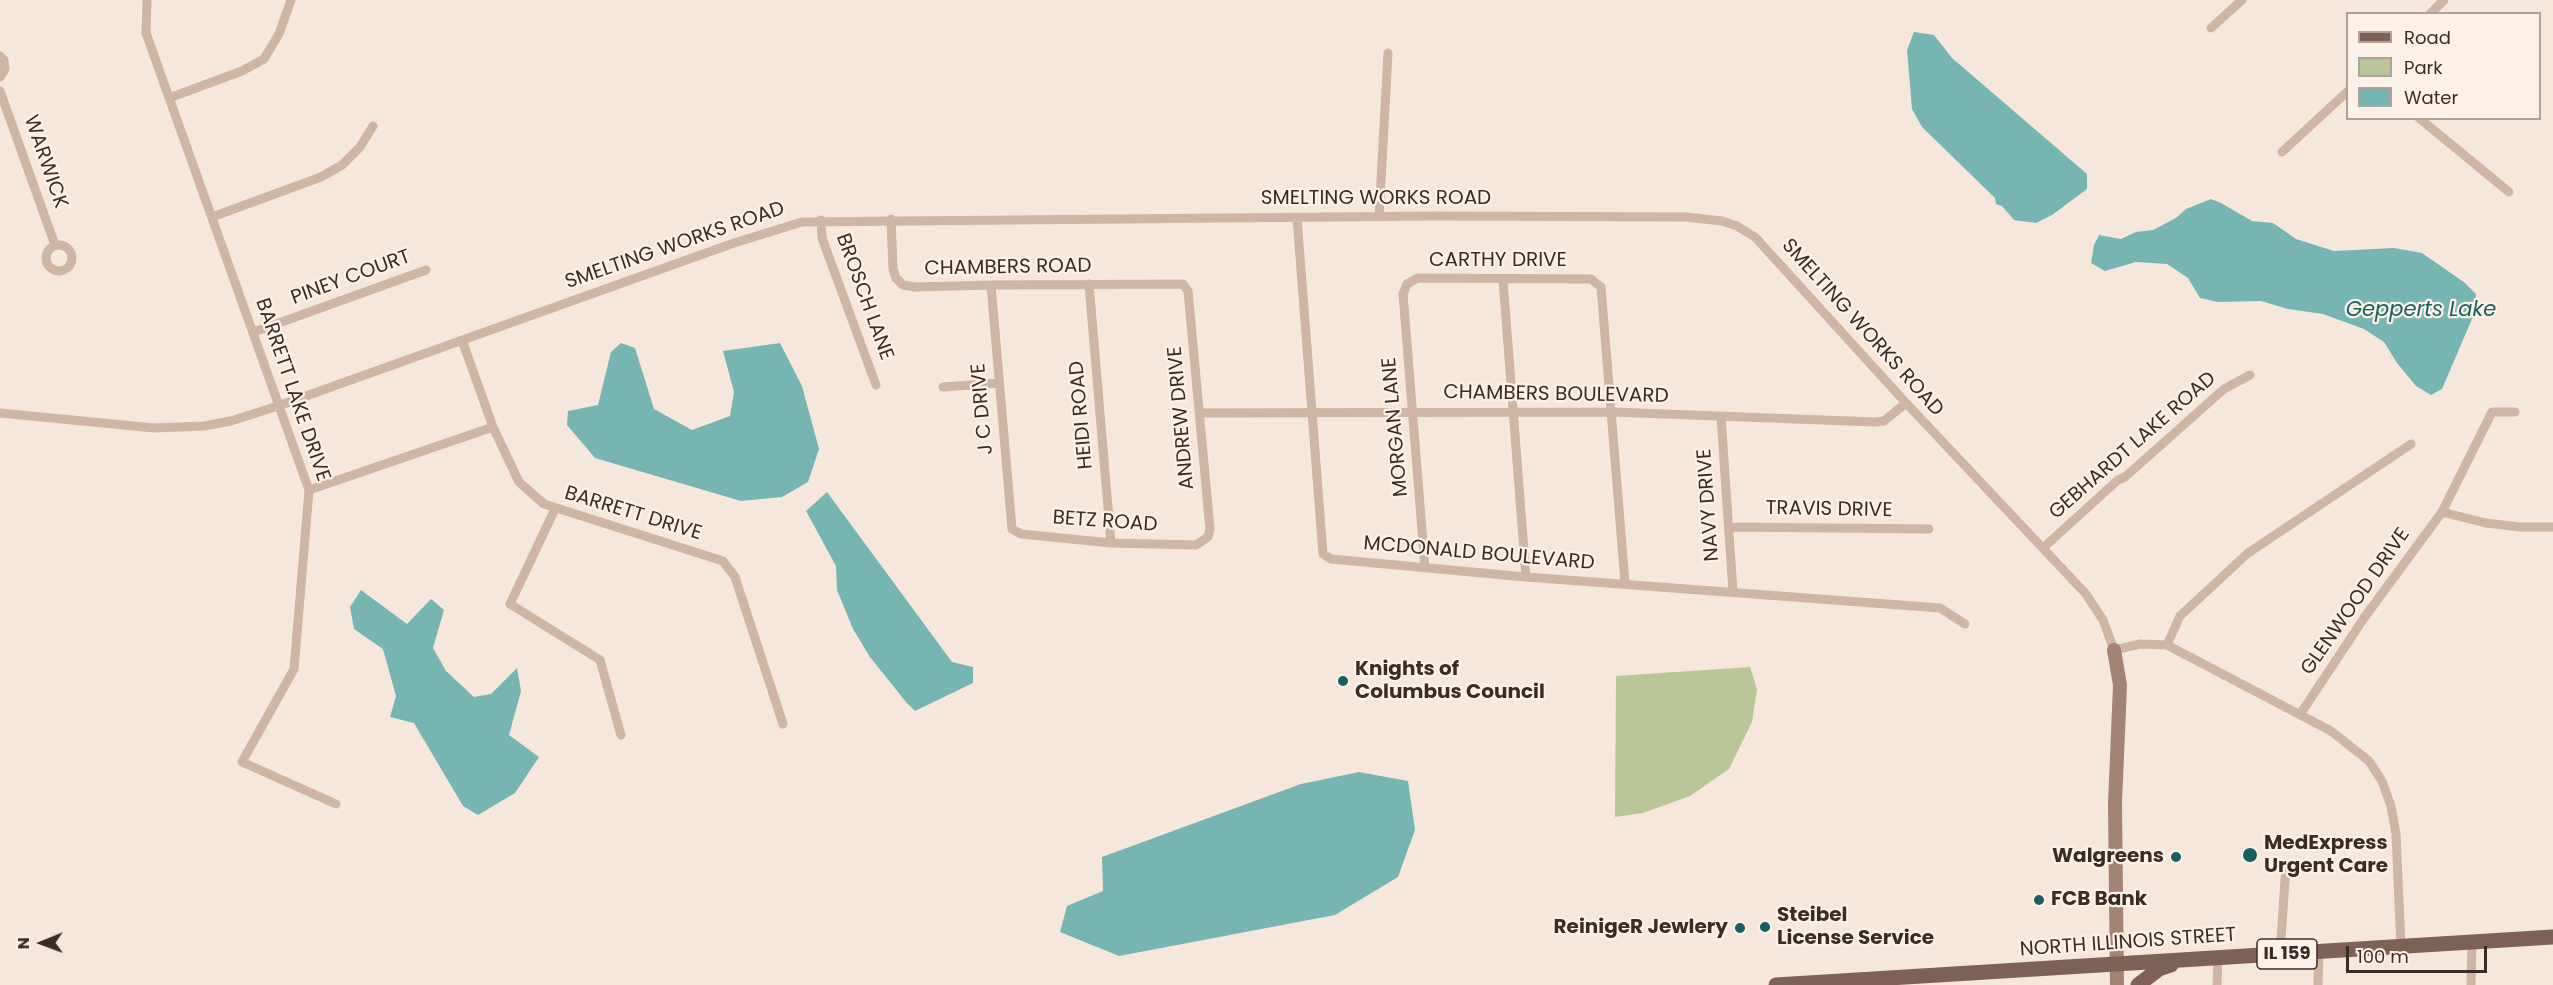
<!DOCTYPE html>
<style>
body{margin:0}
#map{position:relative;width:2553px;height:985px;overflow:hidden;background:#f5e7db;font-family:Poppins,sans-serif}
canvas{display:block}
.legend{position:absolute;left:2346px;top:12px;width:195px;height:108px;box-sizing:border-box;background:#fcf1e8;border:2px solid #aea29b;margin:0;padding:8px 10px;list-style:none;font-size:18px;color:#392c27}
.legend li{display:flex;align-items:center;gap:12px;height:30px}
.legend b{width:30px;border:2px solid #aea29b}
.north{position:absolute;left:12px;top:913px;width:60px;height:60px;-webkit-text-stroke:4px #fcf1e8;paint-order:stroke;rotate:269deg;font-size:16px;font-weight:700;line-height:24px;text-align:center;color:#392c27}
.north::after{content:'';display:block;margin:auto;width:21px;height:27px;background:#392c27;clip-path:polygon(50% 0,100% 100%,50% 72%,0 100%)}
.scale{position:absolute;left:2346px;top:946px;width:141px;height:27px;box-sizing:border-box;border:3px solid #392c27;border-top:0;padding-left:8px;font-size:18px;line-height:21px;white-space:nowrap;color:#392c27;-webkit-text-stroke:4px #fcf1e8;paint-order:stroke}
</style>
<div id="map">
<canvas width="2553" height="985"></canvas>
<ul class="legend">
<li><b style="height:8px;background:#7d6157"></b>Road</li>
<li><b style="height:16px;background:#bac699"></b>Park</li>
<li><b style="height:16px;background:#77b5b3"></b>Water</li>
</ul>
<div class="north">N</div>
<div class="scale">100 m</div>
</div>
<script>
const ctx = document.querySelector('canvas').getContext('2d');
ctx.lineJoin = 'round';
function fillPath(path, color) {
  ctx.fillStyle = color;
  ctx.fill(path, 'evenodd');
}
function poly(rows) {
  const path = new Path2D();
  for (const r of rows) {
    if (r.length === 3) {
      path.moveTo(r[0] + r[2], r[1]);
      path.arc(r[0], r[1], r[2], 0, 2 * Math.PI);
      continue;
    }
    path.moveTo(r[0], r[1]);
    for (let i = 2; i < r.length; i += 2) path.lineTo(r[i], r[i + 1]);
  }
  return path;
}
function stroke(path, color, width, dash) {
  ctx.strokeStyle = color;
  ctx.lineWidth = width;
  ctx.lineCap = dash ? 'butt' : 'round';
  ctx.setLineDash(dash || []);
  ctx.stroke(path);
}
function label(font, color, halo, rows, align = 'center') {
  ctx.font = font + ' Poppins,sans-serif';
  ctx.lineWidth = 4.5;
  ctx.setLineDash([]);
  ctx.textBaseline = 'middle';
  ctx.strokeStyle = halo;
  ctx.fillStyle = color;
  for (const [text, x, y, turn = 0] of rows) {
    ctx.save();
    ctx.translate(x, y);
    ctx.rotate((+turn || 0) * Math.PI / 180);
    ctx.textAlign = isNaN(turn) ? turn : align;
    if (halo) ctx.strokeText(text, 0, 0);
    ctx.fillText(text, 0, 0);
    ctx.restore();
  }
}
fillPath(poly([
 [1750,667,1757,689,1752,722,1729,769,1690,796,1643,813,1615,817,1616,676]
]), '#bac699');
fillPath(poly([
 [1914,32,1934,35,1952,58,2087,174,2087,189,2052,215,2036,223,2014,220,2002,206,1996,204,1995,198,1922,127,1912,109,1907,50],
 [2211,199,2221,203,2252,221,2273,223,2296,239,2334,251,2394,248,2422,253,2465,283,2476,294,2475,312,2442,389,2431,395,2416,386,2397,363,2384,342,2364,329,2323,314,2288,309,2261,301,2218,302,2200,298,2188,278,2167,264,2136,262,2105,271,2091,263,2094,245,2099,235,2121,239,2136,232,2153,230,2176,218,2186,209],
 [621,343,635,348,654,409,692,430,730,416,734,392,723,351,780,343,802,386,819,449,808,482,782,497,741,501,595,458,567,425,568,411,598,405,611,352],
 [827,492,952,662,973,667,973,683,915,711,906,702,870,657,853,629,837,590,836,566,806,511],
 [361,590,407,624,431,599,444,610,433,648,446,671,474,697,491,694,517,668,521,691,509,735,539,757,515,793,478,815,463,806,414,723,390,717,396,696,383,649,354,629,350,607],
 [1359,772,1408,781,1415,830,1398,877,1335,915,1119,956,1060,932,1067,906,1103,891,1102,857,1301,784]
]), '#77b5b3');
stroke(poly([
 [147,0,146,33,309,490,294,669,242,762,336,804],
 [2430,14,2444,0],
 [2211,28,2242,0],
 [0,56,4,60,5,69,0,77],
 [0,91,55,245],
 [169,98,242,71,264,59,279,34,291,0],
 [2419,118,2509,192],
 [2282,152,2348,91],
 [212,217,321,177,342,165,360,147,373,126],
 [1379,217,1388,53],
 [1297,218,1323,554,1331,559,1526,577,1940,608,1965,624],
 [891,219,893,269,896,278,903,285,915,287,991,285,1183,284,1188,291,1210,529,1208,537,1196,545,1111,543,1021,534,1012,529,991,285],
 [821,220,822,238,876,385],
 [59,258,13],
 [1503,280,1526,577],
 [1089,284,1111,543],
 [254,332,426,270],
 [462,340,493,427,519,482,544,504,723,561,735,577,783,724],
 [943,387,999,383],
 [0,413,154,428,204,426,231,421,278,406,734,243,802,222,1435,216,1686,217,1722,221,1737,226,1755,237,1906,403,2086,594,2103,620,2114,650,2140,644,2167,645,2331,731,2369,761,2382,781,2391,806,2396,834,2401,947],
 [1200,413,1612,412,1875,422,1884,421,1906,403],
 [1721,417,1733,591],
 [309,490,493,427],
 [555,509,510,604,600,660,621,735],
 [2442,512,2486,523,2520,527,2553,527],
 [1729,527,1929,529],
 [2043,548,2118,480,2125,477,2224,389,2250,375],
 [1425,568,1403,294,1407,284,1418,278,1591,279,1601,287,1625,583],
 [2167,645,2180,616,2248,553,2411,444],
 [2301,713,2364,618,2442,512,2492,412,2515,412],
 [2280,954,2286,866],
 [2217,985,2218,958],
 [2318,985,2319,952],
 [2471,985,2472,942]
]), '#ceb5a5', 9);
stroke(poly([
 [2114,650,2120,685,2115,803,2117,985]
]), '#a28376', 14);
stroke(poly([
 [1776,985,2553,937],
 [2138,985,2159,969,2171,965]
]), '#7d6157', 15);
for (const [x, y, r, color] of [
 [1343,681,6,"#18605f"],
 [2250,855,8,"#18605f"],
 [2176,857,6,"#18605f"],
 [2039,900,6,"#18605f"],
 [1765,927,6,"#18605f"],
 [1740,928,6,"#18605f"]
]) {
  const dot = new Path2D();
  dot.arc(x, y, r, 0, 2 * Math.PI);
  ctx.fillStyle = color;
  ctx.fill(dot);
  stroke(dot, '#fcf1e8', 2);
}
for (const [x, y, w] of [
 [2287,954,60]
]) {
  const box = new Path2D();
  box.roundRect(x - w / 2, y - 15, w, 30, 4.5);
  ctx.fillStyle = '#fcf1e8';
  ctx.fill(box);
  stroke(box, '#392c27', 1.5);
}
label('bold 18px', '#392c27', null, [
 ["IL 159",2287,954]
]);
label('20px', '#392c27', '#fcf1e8', [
 ["WARWICK",45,162,71],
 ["SMELTING WORKS ROAD",1376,199],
 ["SMELTING WORKS ROAD",675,246,-19],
 ["CARTHY DRIVE",1498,261],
 ["CHAMBERS ROAD",1008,268,-1],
 ["PINEY COURT",351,278,-20],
 ["BROSCH LANE",864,297,70],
 ["SMELTING WORKS ROAD",1862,328,48],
 ["BARRETT LAKE DRIVE",292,390,71],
 ["CHAMBERS BOULEVARD",1556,395,1],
 ["J C DRIVE",983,409,-95],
 ["HEIDI ROAD",1082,415,-95],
 ["ANDREW DRIVE",1182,418,-95],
 ["MORGAN LANE",1396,427,-95],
 ["GEBHARDT LAKE ROAD",2133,446,-41],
 ["NAVY DRIVE",1709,505,-94],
 ["TRAVIS DRIVE",1829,510,1],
 ["BARRETT DRIVE",633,514,17],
 ["BETZ ROAD",1105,522,4],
 ["MCDONALD BOULEVARD",1479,554,5],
 ["GLENWOOD DRIVE",2356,602,-55],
 ["NORTH ILLINOIS STREET",2128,943,-4]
]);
label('bold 20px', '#392c27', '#fcf1e8', [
 ["Knights of",1355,670],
 ["Columbus Council",1355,693],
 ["MedExpress",2264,844],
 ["Urgent Care",2264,867],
 ["Walgreens",2164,857,"right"],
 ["FCB Bank",2051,900],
 ["Steibel",1777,916],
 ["License Service",1777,939],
 ["ReinigeR Jewlery",1728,928,"right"]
], 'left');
label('italic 21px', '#18605f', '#fcf1e8', [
 ["Gepperts Lake",2421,311]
]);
</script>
